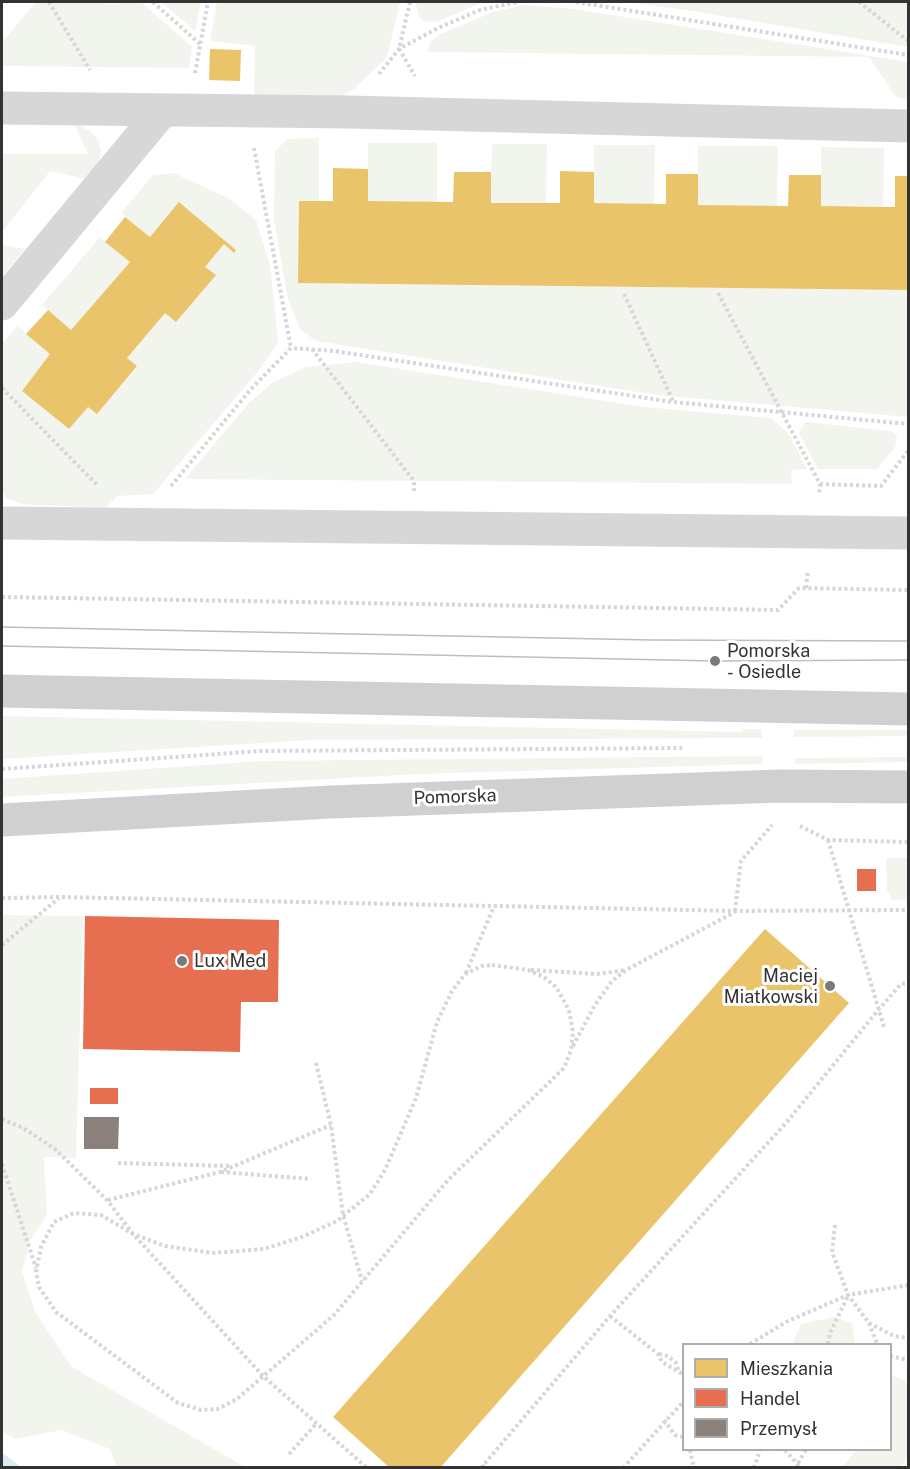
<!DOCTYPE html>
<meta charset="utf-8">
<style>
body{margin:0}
#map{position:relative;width:910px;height:1469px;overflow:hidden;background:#fff;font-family:"Public Sans",sans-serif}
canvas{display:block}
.frame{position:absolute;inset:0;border:3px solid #333;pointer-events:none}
.legend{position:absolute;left:682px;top:1343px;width:210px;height:108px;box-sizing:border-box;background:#fff;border:2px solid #adadad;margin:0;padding:8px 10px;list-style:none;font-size:18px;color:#333}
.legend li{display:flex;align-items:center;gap:12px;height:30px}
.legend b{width:30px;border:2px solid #adadad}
</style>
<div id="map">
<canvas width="910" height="1469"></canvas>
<div class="frame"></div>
<ul class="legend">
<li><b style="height:16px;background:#e9c46a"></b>Mieszkania</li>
<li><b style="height:16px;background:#e76f51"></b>Handel</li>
<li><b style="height:16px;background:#8a817c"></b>Przemysł</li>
</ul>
</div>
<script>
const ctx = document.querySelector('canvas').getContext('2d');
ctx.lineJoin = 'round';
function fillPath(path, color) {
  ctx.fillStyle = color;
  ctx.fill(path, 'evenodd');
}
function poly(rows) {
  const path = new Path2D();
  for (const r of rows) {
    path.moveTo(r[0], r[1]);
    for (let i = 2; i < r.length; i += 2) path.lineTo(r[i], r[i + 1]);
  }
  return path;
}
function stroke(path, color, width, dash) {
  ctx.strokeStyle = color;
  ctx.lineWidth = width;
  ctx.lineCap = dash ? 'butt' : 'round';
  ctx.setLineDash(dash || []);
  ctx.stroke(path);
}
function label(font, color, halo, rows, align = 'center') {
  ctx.font = font + ' "Public Sans",sans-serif';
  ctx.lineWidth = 6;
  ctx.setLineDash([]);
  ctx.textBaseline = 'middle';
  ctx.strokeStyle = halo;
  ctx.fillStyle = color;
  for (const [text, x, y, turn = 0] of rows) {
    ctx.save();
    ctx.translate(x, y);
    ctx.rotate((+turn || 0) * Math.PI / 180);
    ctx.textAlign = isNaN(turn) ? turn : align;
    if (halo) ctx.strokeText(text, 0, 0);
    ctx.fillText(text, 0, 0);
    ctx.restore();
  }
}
fillPath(poly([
 [36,2,105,2,107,4,141,2,192,47,189,68,2,66,2,42],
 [161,2,201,2,195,31],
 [217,2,400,2,387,57,354,89,339,98,254,98,255,46,210,41],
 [415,2,483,2,436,22,424,21,419,17],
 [628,2,908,2,908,47,692,11],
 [524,5,574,9,908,62,908,100,896,97,869,57,428,52,430,42,441,34,493,12],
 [74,123,90,131,98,140,101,151,98,165,86,179,50,171,2,232,2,154,88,154],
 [319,138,319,201,299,201,299,283,908,290,908,417,657,395,316,341,300,329,288,300,274,220,275,151,287,139],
 [368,143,437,143,437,202,368,201],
 [492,144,547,144,546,203,491,203],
 [594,145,655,145,654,204,594,203],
 [698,146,778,146,777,206,698,205],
 [821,147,884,148,883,206,821,206],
 [174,173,228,198,256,220,270,265,278,342,260,369,153,494,117,496,106,508,22,504,6,498,2,491,2,344,17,326,50,354,22,391,69,429,88,407,97,414,137,367,127,358,165,313,176,322,215,275,205,267,224,244,234,253,236,250,180,202,150,237,121,213,153,175],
 [100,237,130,262,71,330,42,305],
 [2,245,25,249,2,277],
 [356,362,644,407,771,418,788,433,807,469,791,470,792,484,185,479,249,403,272,383,306,367],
 [805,422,891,431,897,436,895,447,877,469,818,469,799,433],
 [2,716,742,732,743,729,761,729,762,738,311,740,2,759],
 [794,730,908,730,908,736,794,737],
 [763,756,762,764,419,774,2,797,2,779,262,761],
 [908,757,908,762,795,764,795,758],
 [886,858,908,858,908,900,892,900,887,890],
 [2,915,83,916,76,1158,44,1157,47,1215,30,1241,22,1271,35,1312,72,1367,245,1467,117,1467,110,1449,62,1430,15,1439,2,1431],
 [834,1317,852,1323,855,1344,792,1344,801,1324],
 [891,1375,908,1382,908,1457,901,1467,843,1467,856,1450,890,1450]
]), '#f1f5ed');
fillPath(poly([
 [210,49,241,50,240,81,209,80],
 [333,168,368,169,368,201,453,202,454,172,491,172,491,203,560,203,560,171,594,172,594,203,666,204,666,174,698,174,698,205,788,206,789,175,821,175,821,206,895,207,895,176,908,176,908,290,298,283,299,201,333,201],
 [179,202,236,250,234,253,224,244,205,267,216,275,176,322,165,313,127,358,137,366,97,414,88,407,69,429,22,391,50,354,26,334,48,310,71,330,130,262,105,242,125,217,150,237],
 [765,929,849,1003,440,1468,390,1468,333,1417]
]), '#e9c46a');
fillPath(poly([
 [857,869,876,869,876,891,857,891],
 [85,916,279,920,278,1002,241,1002,240,1052,83,1049],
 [90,1088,118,1088,118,1104,90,1104]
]), '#e76f51');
fillPath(poly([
 [84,1117,119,1117,118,1149,84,1149]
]), '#8a817c');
stroke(poly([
 [2,1460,13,1468]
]), '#ddebf3', 12);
stroke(poly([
 [49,2,90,70],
 [153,2,200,44],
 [410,2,399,49,415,76],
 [576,2,908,55],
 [859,2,908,41],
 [195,73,208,2],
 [379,74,399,49,436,29,480,10,517,2],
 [254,148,291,348],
 [718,293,820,484,819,495],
 [624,294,673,401],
 [312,349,414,481,414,491],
 [2,388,98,486],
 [820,484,881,486,908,451],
 [171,486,251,389,291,348,334,351,673,402,908,424],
 [806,588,808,571],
 [2,597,778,610,799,588,908,590],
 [2,769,261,751,683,748],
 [800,826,828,840,908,842],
 [828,840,884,1027],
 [2,898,60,897,735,911,908,910],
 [735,911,741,861,772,825],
 [2,945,59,898],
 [492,965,528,970,544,977,556,987,569,1010,573,1032,571,1050,564,1068,448,1180,334,1315,237,1399,218,1409,201,1410,178,1403,56,1312,39,1287,36,1272,41,1247,54,1222,74,1213,101,1215,133,1234,165,1246,213,1253,264,1249,302,1237,337,1221,370,1194,385,1170,416,1098,437,1022,452,991,465,974,482,966,492,965],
 [531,970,597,974,626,970],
 [466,973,494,906],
 [573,1046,595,1005,612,981,626,970,735,912],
 [316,1063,331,1125,343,1215,362,1281],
 [2,1119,23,1128,55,1149,107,1200,133,1234,263,1376,367,1468],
 [118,1163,231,1166],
 [2,1164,36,1268],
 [221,1172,311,1179],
 [108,1200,220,1172,331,1125],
 [835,1225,832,1252,848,1295,869,1323,894,1336,908,1338],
 [610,1316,658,1354,662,1362,684,1375],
 [869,1323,877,1344],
 [750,1344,786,1322,848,1295,908,1285],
 [828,1344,830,1333,848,1296],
 [659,1354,668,1356,676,1363,679,1372],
 [890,1356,908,1360],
 [664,1420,675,1435,684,1437],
 [690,1450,694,1468],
 [785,1450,801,1468],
 [289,1454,317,1423],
 [798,1463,806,1450],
 [482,1466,490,1468],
 [481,1468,610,1316,786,1123,879,1009,901,984,908,983],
 [623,1468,684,1401],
 [754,1468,760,1450]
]), '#d6d6d6', 4, [3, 3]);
stroke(poly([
 [2,108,349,112,908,126],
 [2,304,162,111],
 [2,523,908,533]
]), '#d7d7d7', 33);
stroke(poly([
 [2,691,908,709],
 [2,820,331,802,780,786,908,787]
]), '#d0d0d0', 33);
stroke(poly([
 [2,627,652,640,908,641],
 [2,646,715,661,908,660]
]), '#bebebe', 1.5);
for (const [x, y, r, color] of [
 [715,661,6,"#7a7a7a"],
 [182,961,6,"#7a7a7a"],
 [830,986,6,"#7a7a7a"]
]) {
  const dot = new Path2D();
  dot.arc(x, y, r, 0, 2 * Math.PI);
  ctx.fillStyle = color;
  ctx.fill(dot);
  stroke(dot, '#fff', 2);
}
label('18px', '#333', '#fff', [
 ["Pomorska",727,651],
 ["- Osiedle",727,672],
 ["Lux Med",194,961],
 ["Maciej",818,976,"right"],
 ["Miatkowski",818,997,"right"]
], 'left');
label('18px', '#333', '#fff', [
 ["Pomorska",455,797,-2]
]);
</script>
